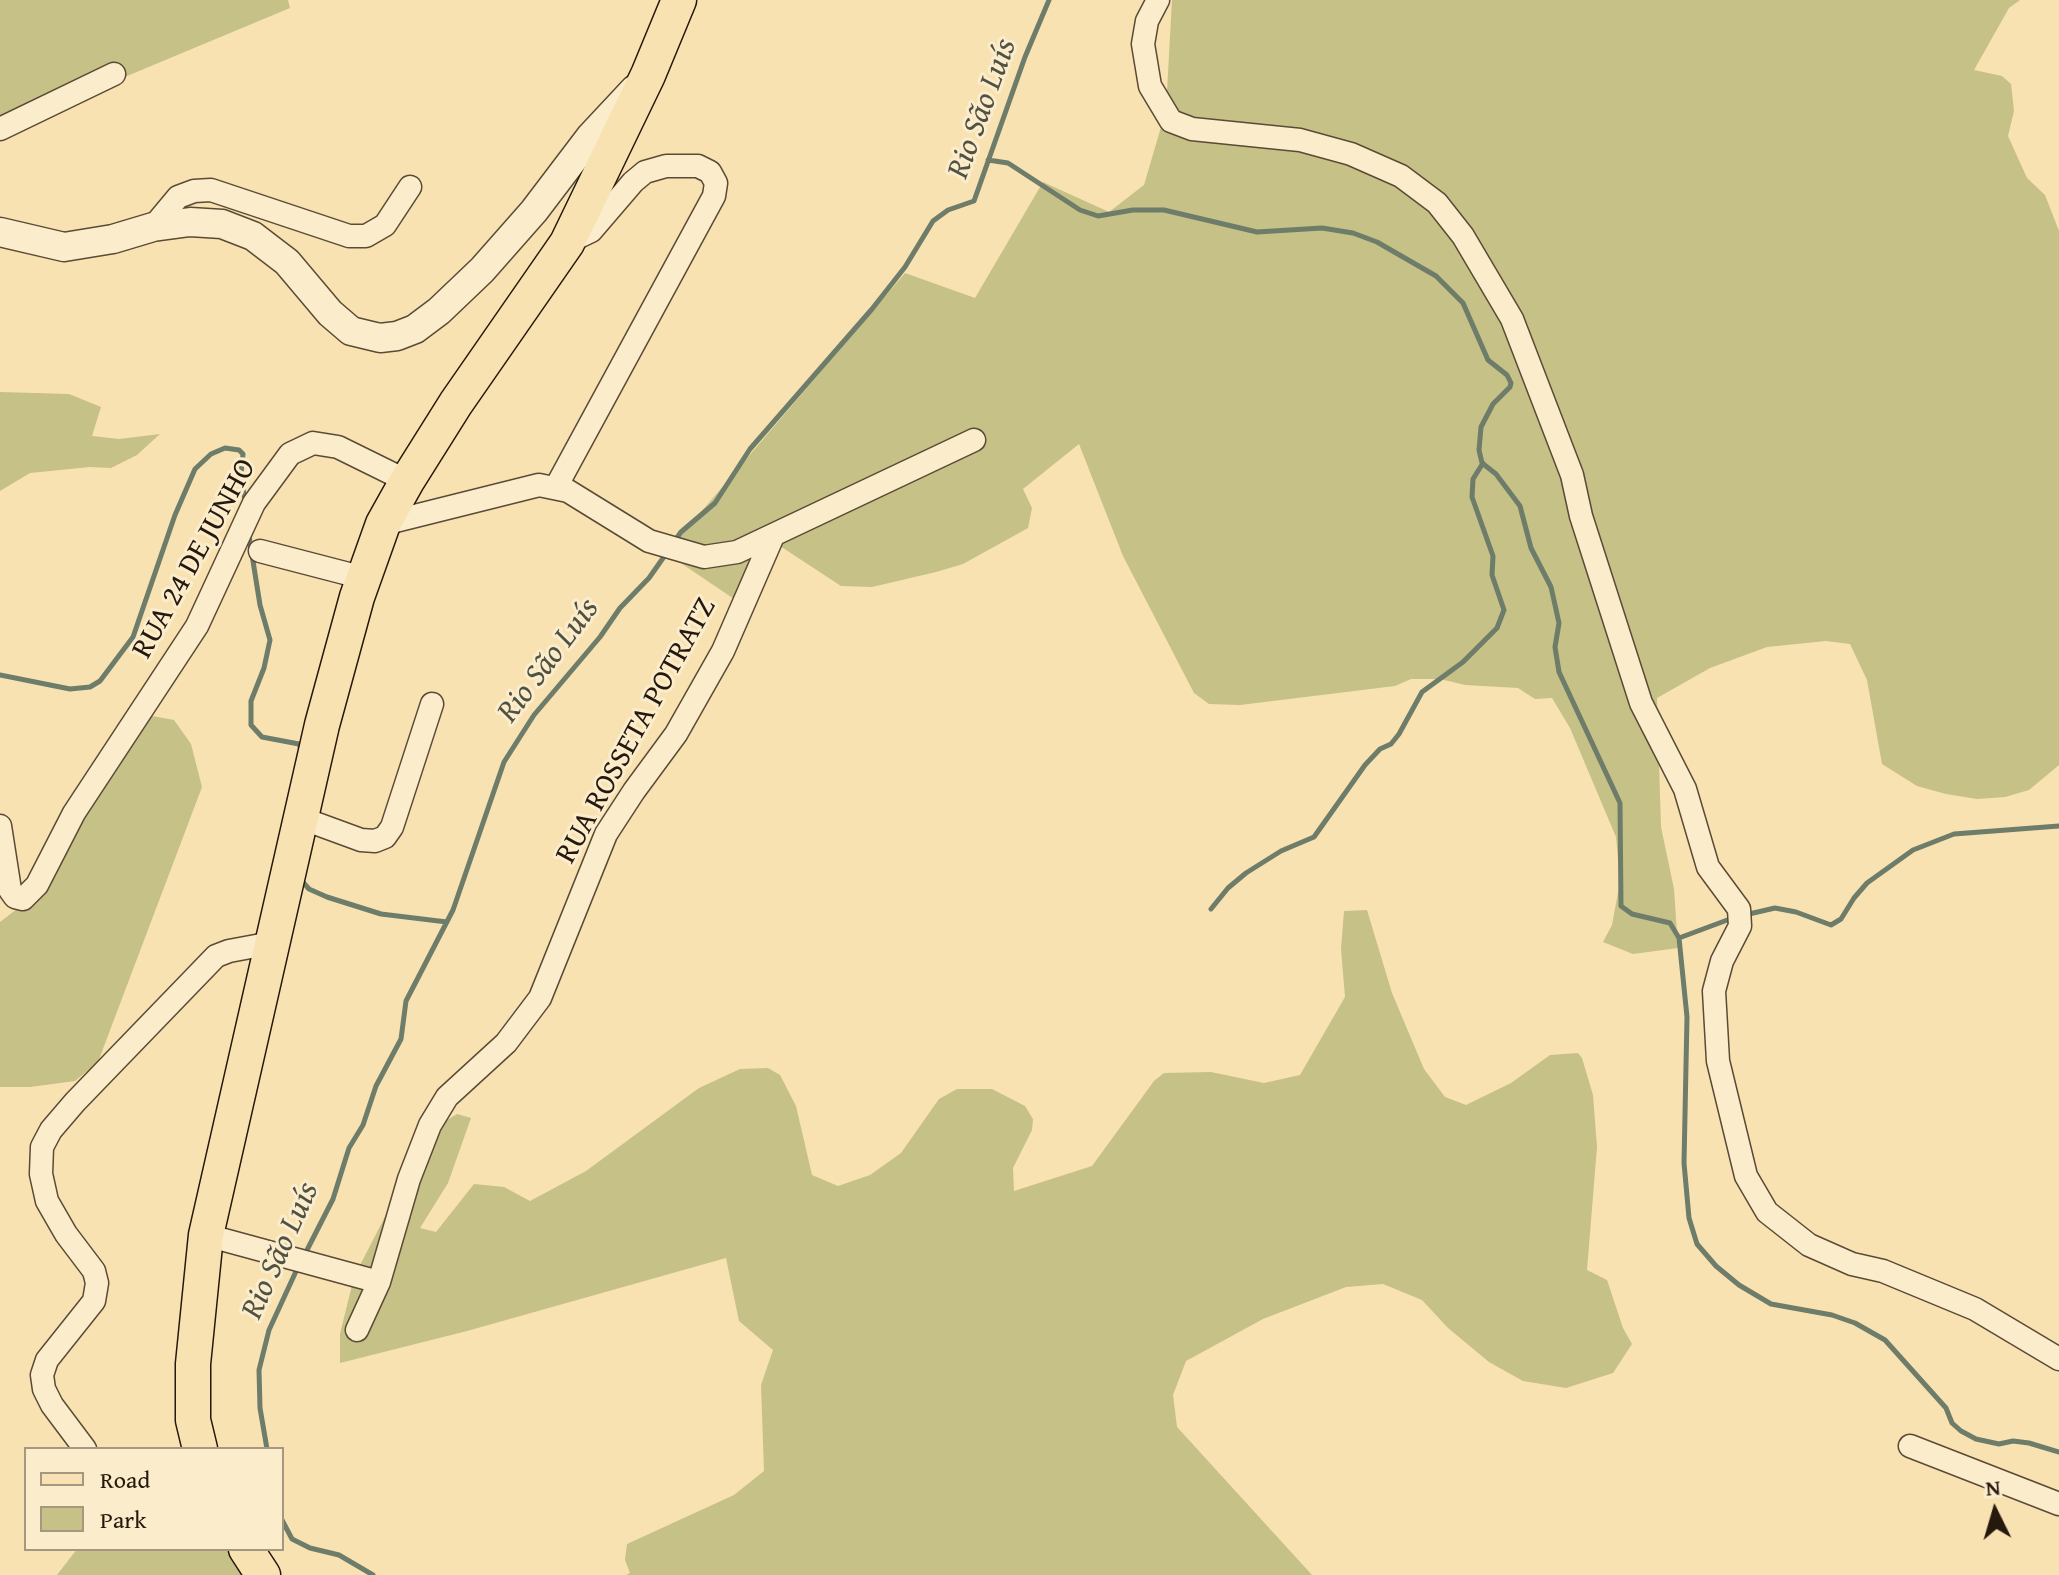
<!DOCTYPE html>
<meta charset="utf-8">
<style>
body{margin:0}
#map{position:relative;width:2059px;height:1575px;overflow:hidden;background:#f9e2b1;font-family:"Gentium Book Plus",serif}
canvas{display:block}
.legend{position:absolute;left:24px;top:1447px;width:260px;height:104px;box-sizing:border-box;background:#fbeccc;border:2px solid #a59780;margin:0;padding:10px 14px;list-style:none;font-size:24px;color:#25180d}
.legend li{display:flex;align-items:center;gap:16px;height:40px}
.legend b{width:40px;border:2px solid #a59780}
.north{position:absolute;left:1955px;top:1471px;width:80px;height:80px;-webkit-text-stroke:6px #fbeccc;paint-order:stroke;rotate:355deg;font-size:22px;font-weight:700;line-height:32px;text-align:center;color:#25180d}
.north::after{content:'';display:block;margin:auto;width:28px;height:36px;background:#25180d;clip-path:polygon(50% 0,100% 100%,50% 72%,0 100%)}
</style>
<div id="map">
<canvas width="2059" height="1575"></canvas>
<ul class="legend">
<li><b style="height:10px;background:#f9e2b1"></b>Road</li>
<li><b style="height:22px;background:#c5c187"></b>Park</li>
</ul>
<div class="north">N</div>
</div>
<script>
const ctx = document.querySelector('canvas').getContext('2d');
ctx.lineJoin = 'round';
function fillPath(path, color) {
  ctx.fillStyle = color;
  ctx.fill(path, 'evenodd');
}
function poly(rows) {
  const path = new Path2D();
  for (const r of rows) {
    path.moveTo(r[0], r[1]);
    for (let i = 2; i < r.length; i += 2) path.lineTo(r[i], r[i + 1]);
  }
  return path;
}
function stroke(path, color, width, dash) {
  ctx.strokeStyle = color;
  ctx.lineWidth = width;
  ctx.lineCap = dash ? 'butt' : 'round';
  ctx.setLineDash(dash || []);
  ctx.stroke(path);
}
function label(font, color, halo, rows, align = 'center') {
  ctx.font = font + ' "Gentium Book Plus",serif';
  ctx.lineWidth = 6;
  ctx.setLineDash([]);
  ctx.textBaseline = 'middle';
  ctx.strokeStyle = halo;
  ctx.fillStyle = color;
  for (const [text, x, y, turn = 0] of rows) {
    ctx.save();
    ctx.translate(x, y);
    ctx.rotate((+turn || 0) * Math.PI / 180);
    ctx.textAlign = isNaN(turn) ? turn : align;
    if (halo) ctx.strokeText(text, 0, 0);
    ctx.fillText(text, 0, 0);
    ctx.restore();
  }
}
fillPath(poly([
 [0,0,288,0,290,8,0,129],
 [1172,0,2020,0,2009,8,1974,70,2002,76,2011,84,2014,111,2008,136,2027,178,2045,195,2059,231,2059,765,2029,790,2005,797,1977,799,1946,794,1917,786,1882,764,1867,680,1850,644,1826,641,1767,647,1710,668,1657,698,1661,827,1674,889,1678,948,1633,954,1603,942,1612,925,1620,882,1616,837,1570,728,1552,698,1535,699,1518,688,1465,685,1440,679,1411,679,1395,686,1240,705,1209,704,1194,693,1123,556,1079,444,1023,489,1032,508,1028,528,963,564,936,572,872,587,841,586,777,544,743,605,666,553,905,273,975,298,1043,182,1109,212,1144,185,1166,110],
 [0,392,69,394,101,407,92,436,119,439,160,434,137,455,111,468,90,467,30,473,0,491],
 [136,713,174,720,191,744,202,787,98,1062,75,1081,30,1087,0,1087,0,922,35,895],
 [1367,910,1392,993,1424,1069,1445,1097,1466,1105,1511,1083,1550,1055,1578,1053,1582,1058,1593,1095,1597,1147,1587,1270,1607,1280,1623,1328,1632,1344,1613,1373,1566,1388,1523,1381,1489,1362,1448,1328,1422,1300,1383,1284,1346,1287,1263,1319,1186,1361,1173,1395,1177,1427,1312,1575,626,1575,630,1573,625,1560,627,1544,734,1495,764,1471,761,1385,773,1350,739,1321,726,1258,467,1331,340,1363,340,1334,354,1277,414,1160,444,1122,457,1114,471,1118,448,1183,420,1228,436,1232,474,1184,504,1187,530,1201,586,1171,699,1088,740,1069,768,1068,780,1075,796,1106,812,1175,838,1186,870,1175,901,1153,939,1099,957,1089,992,1089,1025,1106,1033,1119,1032,1130,1013,1168,1014,1191,1092,1166,1154,1081,1164,1073,1211,1072,1264,1083,1300,1075,1345,997,1341,949,1344,911],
 [77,1549,226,1549,243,1575,57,1575]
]), '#c5c187');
stroke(poly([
 [988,160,1008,163,1080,210,1098,216,1133,210,1164,210,1257,232,1322,228,1353,233,1377,242,1436,276,1463,303,1488,360,1507,375,1511,383,1510,387,1493,404,1481,427,1479,450,1482,463,1496,474,1520,506,1531,548,1551,587,1559,623,1555,647,1559,672,1620,803,1621,906,1632,914,1670,923,1679,938,1687,1017,1684,1163,1689,1218,1697,1244,1716,1266,1739,1285,1771,1304,1832,1315,1855,1323,1885,1340,1946,1408,1952,1423,1961,1431,1976,1439,1999,1444,2013,1441,2029,1443,2059,1452],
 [249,536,260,605,270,640,264,668,251,701,251,725,262,737,299,744,302,753],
 [673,543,681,532,715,503,750,449,872,309,905,267,933,221,948,210,974,201,1025,57,1049,0],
 [0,675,70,689,90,687,100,681,133,637,175,515,195,469,211,454,225,448,239,450,243,454,241,474,245,502],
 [301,880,309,889,327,897,381,914,447,922],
 [1211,909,1228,888,1246,873,1281,851,1314,837,1365,765,1380,749,1391,744,1399,734,1422,692,1463,662,1497,628,1504,610,1492,575,1493,556,1472,497,1473,479,1483,463],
 [1749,914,1775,908,1796,912,1831,925,1841,919,1854,898,1867,883,1913,850,1954,834,2059,826],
 [1679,938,1730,919],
 [305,1254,333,1199,349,1148,363,1125,376,1086,401,1039,406,1001,453,910,504,762,534,715,600,637,620,608,649,578,668,551],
 [267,1449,260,1408,259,1370,269,1330,298,1267],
 [282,1520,292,1539,310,1548,339,1555,373,1575]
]), '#6e7c6a', 5);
const minor = poly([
 [1158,0,1147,21,1143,44,1150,86,1171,121,1192,129,1300,140,1351,154,1401,176,1437,203,1463,236,1512,319,1572,475,1581,516,1641,703,1685,789,1708,867,1739,909,1740,926,1722,961,1714,991,1718,1061,1746,1176,1767,1212,1809,1245,1852,1264,1883,1271,1975,1309,2059,1359],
 [0,129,114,74],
 [153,227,178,197,194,191,211,190,349,236,366,236,385,225,410,187],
 [556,487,714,196,716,183,710,172,698,166,666,166,645,172,633,182,591,231,568,242],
 [383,524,539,485,568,491,649,541,704,557,737,552,974,440],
 [260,551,364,578],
 [301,818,361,840,375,841,385,837,392,827,432,704],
 [0,826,10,890,15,897,23,899,37,885,74,813,197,626,254,503,290,454,313,443,338,447,407,481],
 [206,1235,379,1282],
 [357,1330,379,1282,409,1179,430,1125,447,1097,506,1043,540,998,606,834,634,791,676,734,723,651,773,536],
 [1910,1446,2059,1504],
 [85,1449,52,1405,44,1389,42,1375,47,1360,94,1301,97,1283,94,1271,66,1234,47,1201,41,1174,42,1147,51,1130,75,1102,216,956,229,951,272,943]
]);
const tertiary = poly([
 [0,232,64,247,113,239,153,227,190,222,222,224,253,236,287,262,330,313,351,331,380,338,397,336,415,329,439,311,482,270,534,211,591,136,634,90]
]);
const primary = poly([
 [200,1449,193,1420,193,1364,206,1235,322,725,357,597,383,524,407,481,456,403,567,243,648,75,679,0],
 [246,1549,263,1575]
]);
stroke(minor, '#5a4a36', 25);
stroke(tertiary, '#5a4a36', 31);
stroke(primary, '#25180d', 37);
stroke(minor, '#fbeccc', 22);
stroke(tertiary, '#fbeccc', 28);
stroke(primary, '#f9e2b1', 34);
label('30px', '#25180d', '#fbeccc', [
 ["RUA 24 DE JUNHO",195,559,-61],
 ["RUA ROSSETA POTRATZ",637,731,-61]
]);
label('italic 32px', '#4f5243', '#fbeccc', [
 ["Rio São Luís",983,109,-70],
 ["Rio São Luís",549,661,-53],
 ["Rio São Luís",281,1251,-66]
]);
</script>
